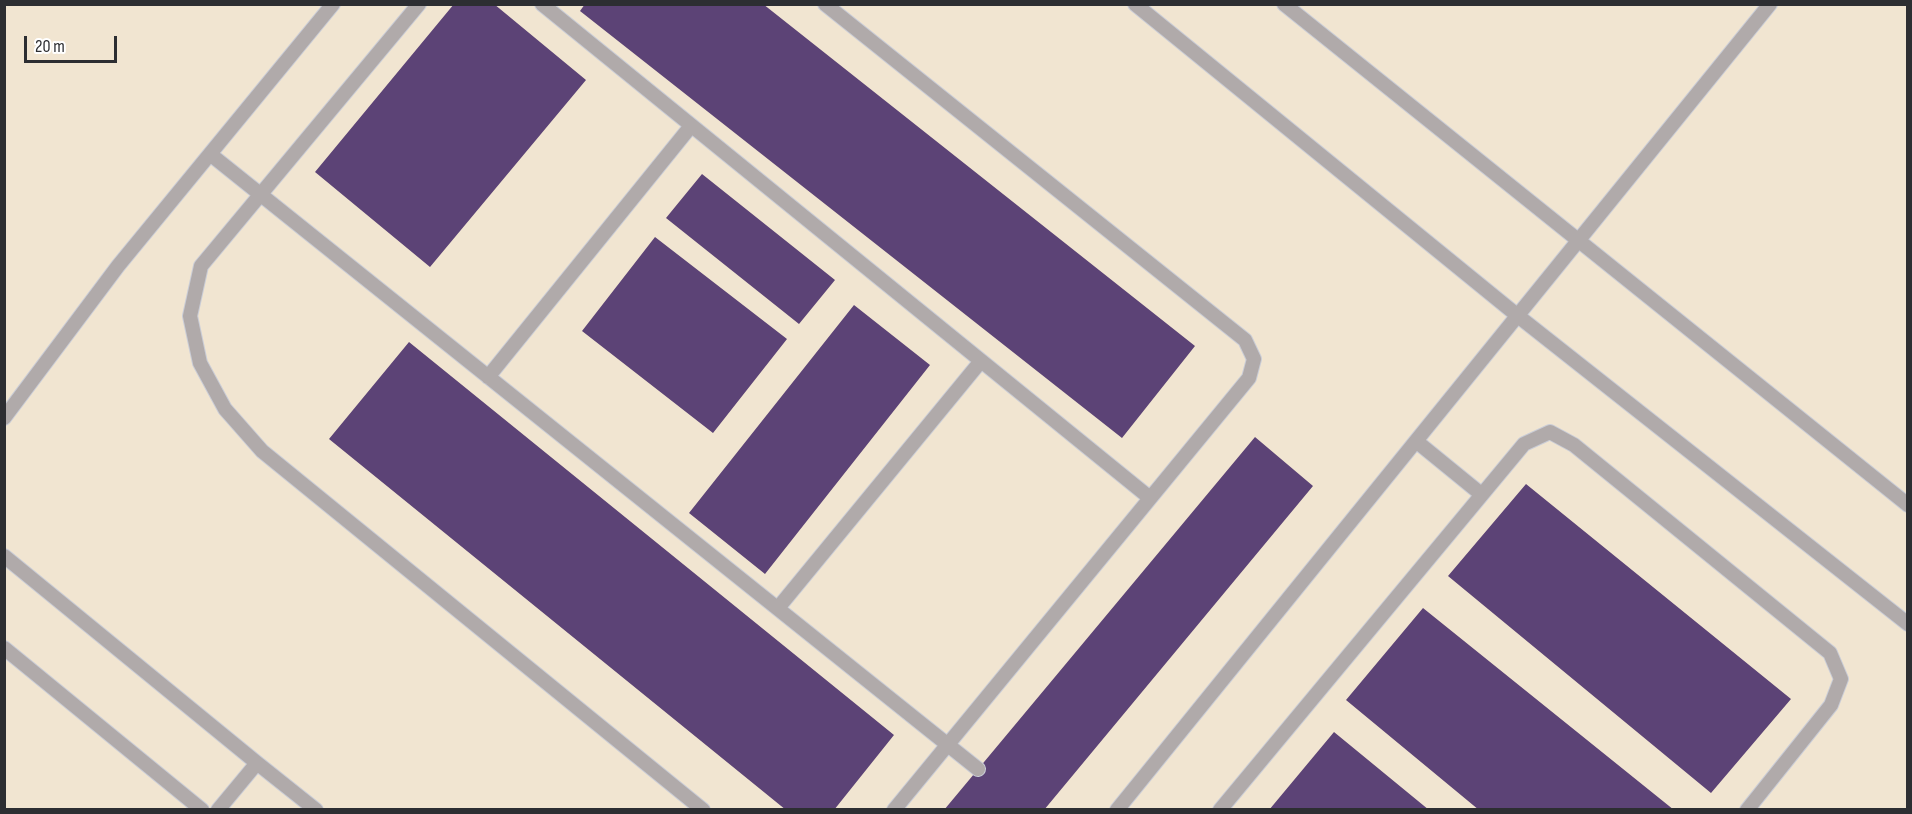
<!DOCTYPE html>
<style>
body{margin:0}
#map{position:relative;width:1912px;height:814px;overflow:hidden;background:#ecf0fb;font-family:"Sofia Sans Condensed",sans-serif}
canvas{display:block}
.frame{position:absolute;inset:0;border:6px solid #2d2e32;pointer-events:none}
.scale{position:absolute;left:24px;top:36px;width:93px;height:27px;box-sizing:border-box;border:3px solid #2d2e32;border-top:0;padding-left:8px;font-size:18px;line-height:21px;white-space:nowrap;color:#2d2e32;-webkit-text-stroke:4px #fff;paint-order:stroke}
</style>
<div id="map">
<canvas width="1912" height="814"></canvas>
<div class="frame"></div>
<div class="scale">20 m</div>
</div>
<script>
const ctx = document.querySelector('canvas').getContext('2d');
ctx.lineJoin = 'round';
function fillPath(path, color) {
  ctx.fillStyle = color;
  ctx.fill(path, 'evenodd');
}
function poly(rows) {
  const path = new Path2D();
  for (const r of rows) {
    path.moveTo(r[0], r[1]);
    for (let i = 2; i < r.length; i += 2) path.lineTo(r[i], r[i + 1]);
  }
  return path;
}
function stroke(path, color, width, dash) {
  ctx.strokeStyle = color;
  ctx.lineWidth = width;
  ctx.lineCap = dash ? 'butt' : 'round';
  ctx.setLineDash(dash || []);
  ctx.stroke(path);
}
fillPath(poly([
 [5,5,1907,5,1907,809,5,809]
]), '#f1e5d1');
fillPath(poly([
 [454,4,494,4,586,80,430,267,315,172],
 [585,4,763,4,1195,346,1122,438,580,11],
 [702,174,835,280,799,324,666,218],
 [655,237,787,339,713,433,582,331],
 [854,305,930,365,765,574,689,513],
 [409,342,894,735,834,810,786,810,329,439],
 [1255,437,1313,486,1044,810,944,810],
 [1526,484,1791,699,1711,793,1448,576],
 [1423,608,1674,810,1479,810,1346,700],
 [1334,732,1429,810,1269,810]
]), '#5c4376');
const lane = poly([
 [419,4,201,266,190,316,200,363,225,409,262,451,703,810],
 [542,4,1150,498],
 [825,4,1245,340,1254,359,1249,378,894,810],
 [1135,4,1518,316,1908,624],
 [1284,4,1908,505],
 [210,154,978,769],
 [488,377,691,126],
 [4,418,118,266,333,4],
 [1416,441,1481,494],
 [4,556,257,763,316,810],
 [778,608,981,361],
 [4,648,202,810],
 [218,810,257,763],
 [1117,810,1770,4],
 [1220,810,1524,444,1550,432,1574,445,1830,653,1841,679,1831,705,1747,810]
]);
stroke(lane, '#cacdd7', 16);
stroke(lane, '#b0aaaa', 14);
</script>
